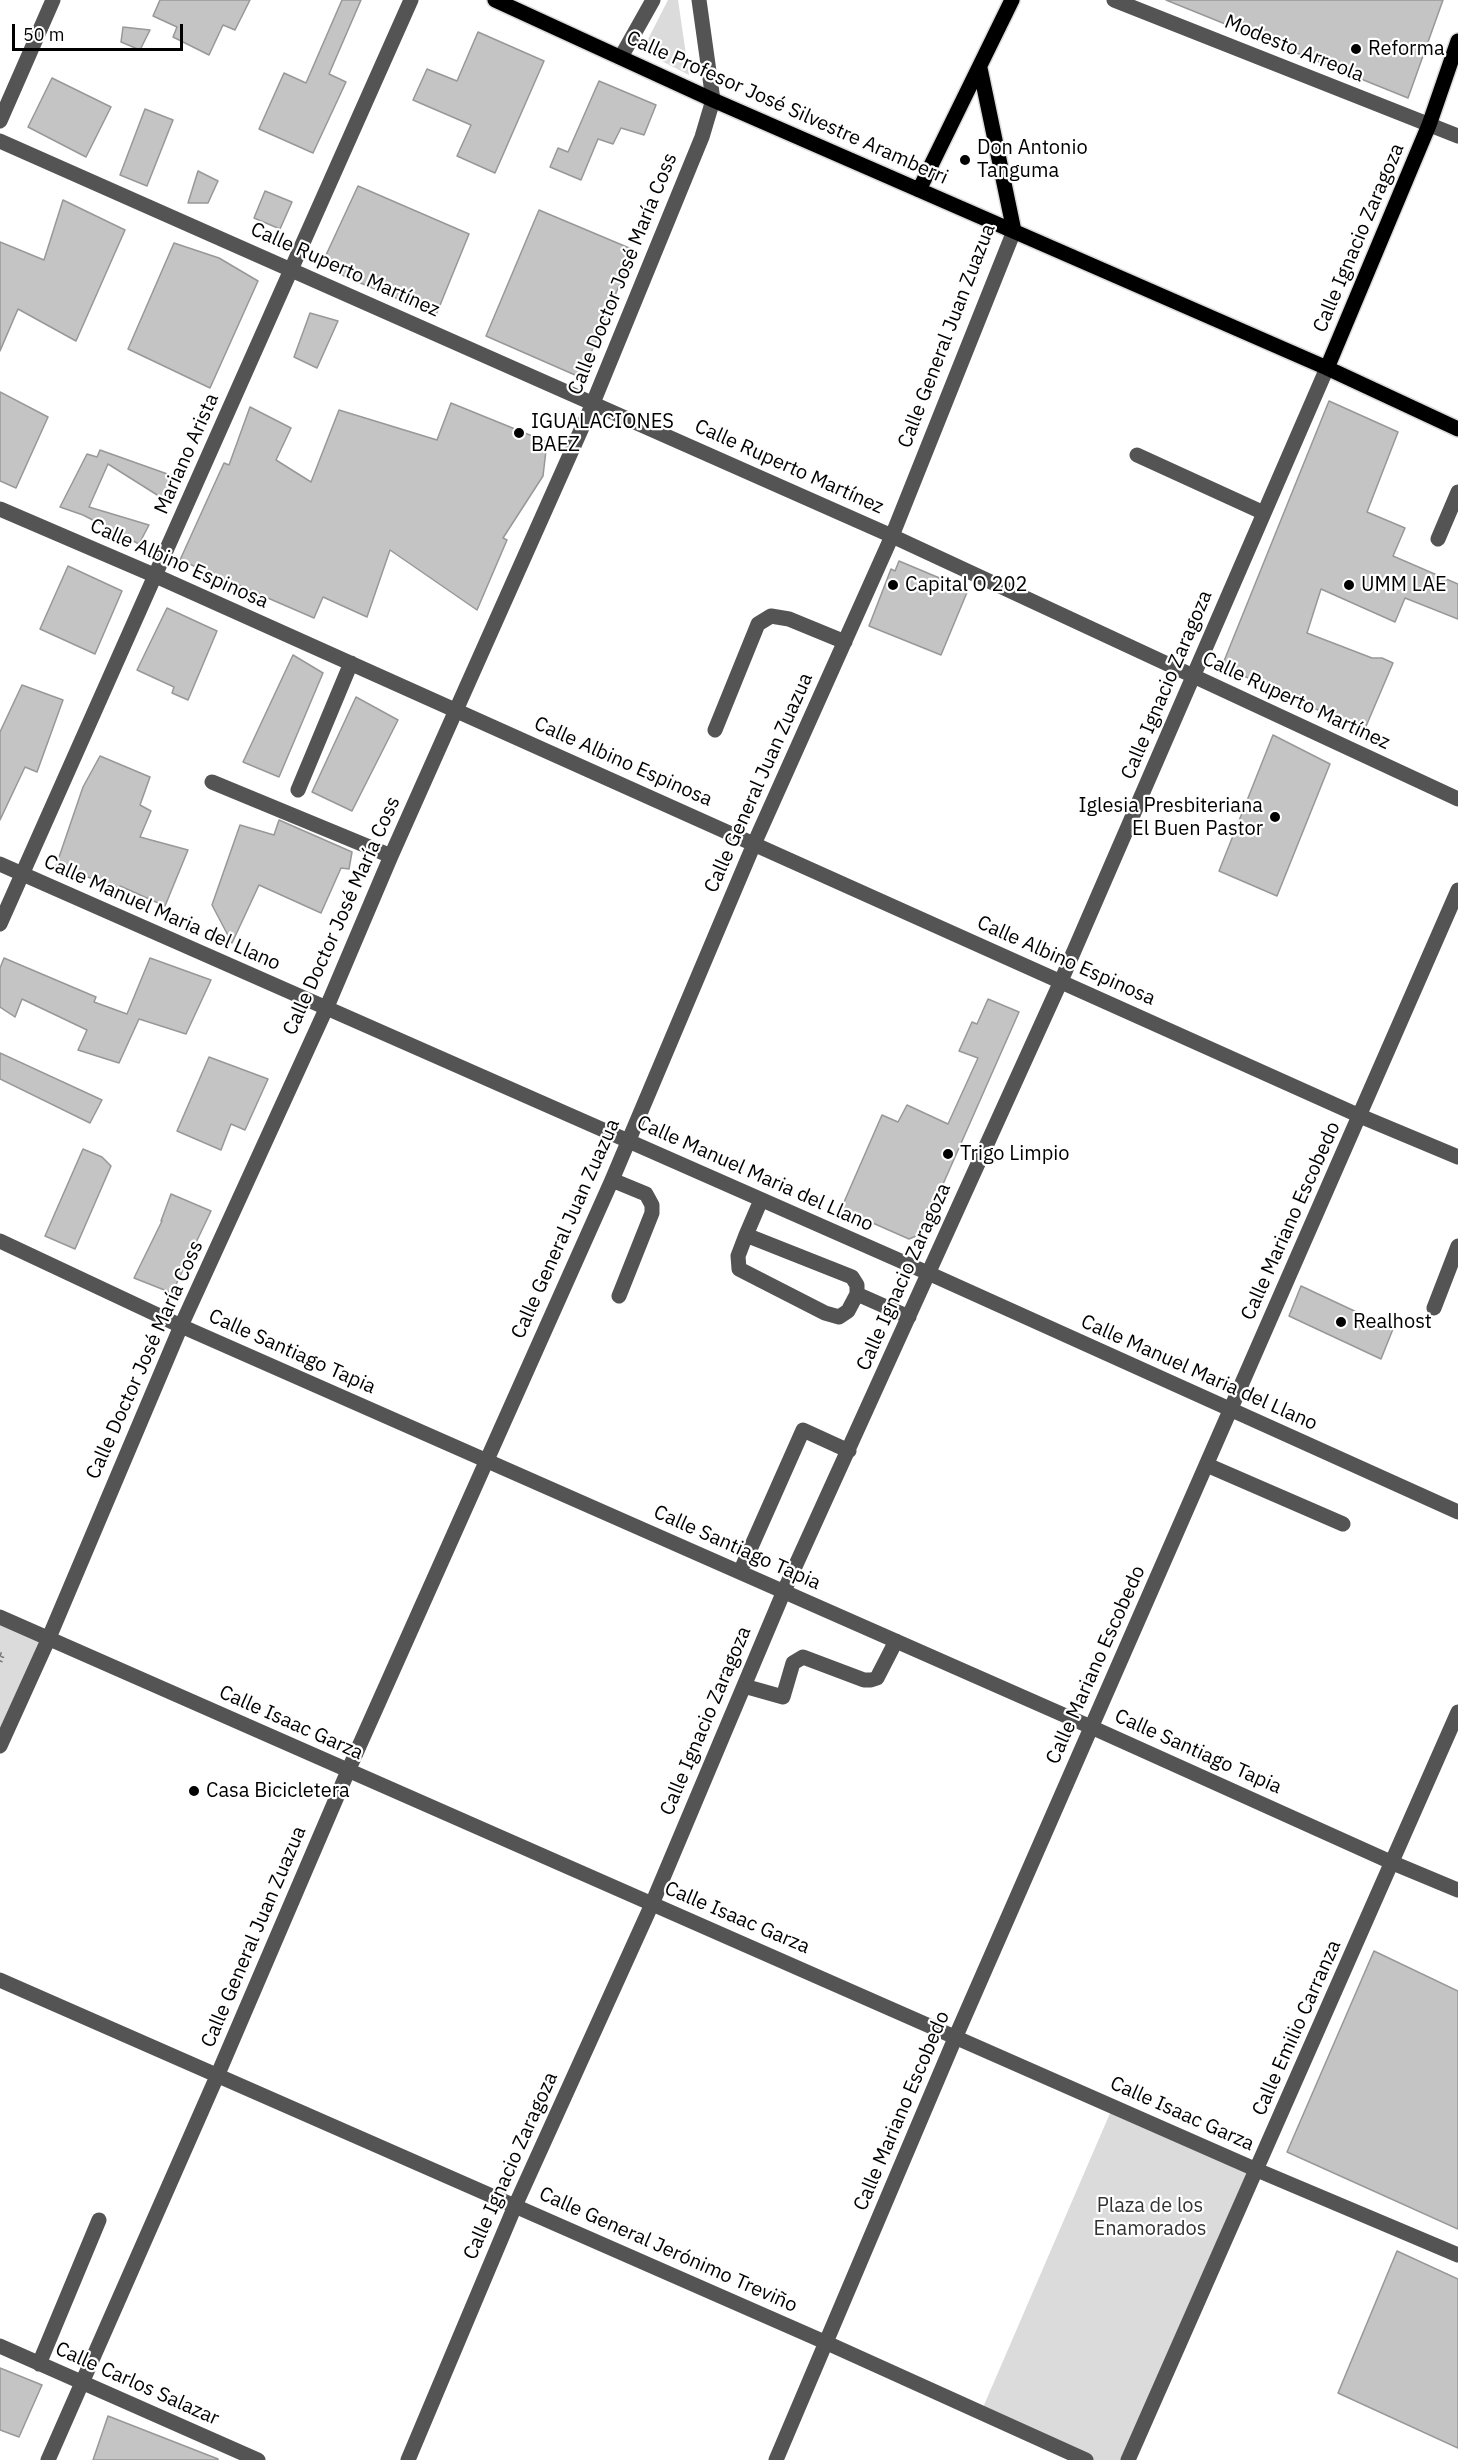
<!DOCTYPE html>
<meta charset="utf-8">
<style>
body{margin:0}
#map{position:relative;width:1458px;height:2460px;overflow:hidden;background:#fff;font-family:"IBM Plex Sans",sans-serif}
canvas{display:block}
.scale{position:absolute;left:12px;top:24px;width:171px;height:27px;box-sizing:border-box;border:3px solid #000;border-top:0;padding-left:8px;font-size:18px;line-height:21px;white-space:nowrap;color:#000;-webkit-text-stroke:4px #fff;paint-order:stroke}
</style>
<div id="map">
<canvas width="1458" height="2460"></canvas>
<div class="scale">50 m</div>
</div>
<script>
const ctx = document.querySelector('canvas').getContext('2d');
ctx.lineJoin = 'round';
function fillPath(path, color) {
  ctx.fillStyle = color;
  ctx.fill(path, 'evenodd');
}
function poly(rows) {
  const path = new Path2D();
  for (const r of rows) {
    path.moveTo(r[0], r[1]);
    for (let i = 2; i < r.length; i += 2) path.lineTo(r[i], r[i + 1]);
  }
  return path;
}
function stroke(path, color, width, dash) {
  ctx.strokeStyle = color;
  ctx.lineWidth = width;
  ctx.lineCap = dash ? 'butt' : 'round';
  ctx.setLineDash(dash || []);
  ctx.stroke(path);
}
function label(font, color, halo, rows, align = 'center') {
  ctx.font = font + ' "IBM Plex Sans",sans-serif';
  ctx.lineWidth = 4.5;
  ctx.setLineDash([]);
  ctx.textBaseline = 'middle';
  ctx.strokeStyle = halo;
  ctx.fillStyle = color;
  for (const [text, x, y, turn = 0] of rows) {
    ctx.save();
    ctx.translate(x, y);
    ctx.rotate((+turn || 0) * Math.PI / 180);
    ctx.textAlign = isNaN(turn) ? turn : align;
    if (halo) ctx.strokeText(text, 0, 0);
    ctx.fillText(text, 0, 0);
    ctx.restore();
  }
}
fillPath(poly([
 [668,0,678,0,689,75,642,51],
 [0,1617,48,1640,0,1746],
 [1114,2104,1257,2170,1128,2460,1086,2460,981,2412]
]), '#dbdbdb');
const building = poly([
 [160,0,250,0,235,30,223,25,209,55,173,37,177,27,153,16,160,0],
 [342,0,361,0,329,74,346,82,313,153,259,129,284,73,306,83,342,0],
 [1166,0,1443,0,1408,98,1166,0],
 [123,27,150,30,140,50,121,42,123,27],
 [478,32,544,61,495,173,457,156,471,125,413,100,427,69,457,81,478,32],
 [52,78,111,107,86,157,28,127,52,78],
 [599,81,656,105,644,135,621,128,613,144,598,139,581,180,550,167,558,148,568,152,599,81],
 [145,109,173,120,147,186,120,175,145,109],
 [198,171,218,181,208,203,188,203,198,171],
 [358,186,469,234,436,315,330,270,326,255,358,186],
 [265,191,292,202,280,229,254,218,265,191],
 [63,200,125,230,76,341,18,309,0,351,0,242,44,260,63,200],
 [539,210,634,250,583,372,575,375,486,336,539,210],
 [174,243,219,258,258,281,210,388,128,349,174,243],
 [310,313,338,321,317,368,294,357,310,313],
 [0,392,48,417,16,488,0,481,0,392],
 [1329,401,1398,432,1367,512,1405,528,1393,556,1458,584,1458,619,1405,598,1395,622,1321,589,1307,633,1372,658,1382,658,1393,663,1364,731,1222,666,1329,401],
 [451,403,547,442,543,476,503,538,507,540,477,610,390,550,367,617,323,597,314,618,180,560,224,463,229,465,250,407,291,428,276,460,311,482,339,410,437,440,451,403],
 [100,450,173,476,162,498,108,464,89,507,149,525,139,544,83,515,60,507,87,454,97,457,100,450],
 [899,561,968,590,941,655,869,626,891,569,895,571,899,561],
 [68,566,122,591,95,654,40,629,68,566],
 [167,608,217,631,188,700,172,693,174,687,137,670,167,608],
 [293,655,323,673,279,777,243,762,293,655],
 [22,685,63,700,37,772,25,767,0,820,0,732,22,685],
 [356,697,398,720,352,811,312,792,356,697],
 [1273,735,1330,764,1277,896,1219,871,1273,735],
 [100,756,150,777,140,805,151,811,140,837,188,850,165,906,120,886,119,888,56,866,83,787,100,756],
 [279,820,352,852,349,869,341,868,321,913,259,885,232,943,212,905,240,825,274,835,279,820],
 [4,958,96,997,94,1002,127,1014,150,958,211,980,186,1034,139,1019,119,1063,78,1050,87,1030,22,999,15,1017,0,1007,0,968,4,958],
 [988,999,1019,1012,921,1234,909,1239,841,1209,882,1115,898,1122,907,1105,948,1124,978,1058,959,1051,972,1022,977,1024,988,999],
 [0,1053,102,1100,90,1123,0,1079,0,1053],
 [209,1057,268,1079,245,1130,231,1124,221,1150,177,1131,209,1057],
 [83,1149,102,1157,111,1166,75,1249,45,1236,83,1149],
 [171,1194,211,1211,172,1293,134,1278,162,1221,161,1221,171,1194],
 [1301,1286,1393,1329,1381,1359,1289,1316,1301,1286],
 [1374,1951,1458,1991,1458,2229,1287,2152,1374,1951],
 [1397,2251,1458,2279,1458,2448,1338,2393,1397,2251],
 [0,2368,42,2385,19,2437,0,2430,0,2368],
 [108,2416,218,2459,218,2460,93,2460,108,2416]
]);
fillPath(building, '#c4c4c4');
stroke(building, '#989898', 1.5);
const major = poly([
 [495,0,713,100,1327,368,1458,429],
 [980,68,1014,231],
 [919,190,1012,0],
 [1327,368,1429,125,1458,41]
]);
stroke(major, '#dbdbdb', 18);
stroke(poly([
 [0,1654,3,1655,0,1663]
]), '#767676', 4, [1.5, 3]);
stroke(poly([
 [1114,0,1458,136],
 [621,57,653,0],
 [0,121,53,0],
 [0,141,892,536,1458,799],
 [1137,455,1264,513],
 [0,509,156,576,1360,1116,1458,1157],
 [1438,539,1458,492],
 [715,730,758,624,771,616,789,619,845,642],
 [212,782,391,856],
 [298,790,351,663],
 [0,864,928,1273,1458,1512],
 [0,924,411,0],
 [612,1180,646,1194,652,1205,652,1213,619,1296],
 [746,1235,852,1277,857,1285,857,1294,848,1311,839,1317,825,1313,739,1269,738,1256,746,1235,761,1200],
 [0,1241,181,1326,1091,1727,1393,1863,1458,1890],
 [857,1294,909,1317],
 [1434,1308,1458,1246],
 [1207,1465,1343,1524],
 [740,1572,803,1430,849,1451],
 [0,1617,1257,2170,1458,2255],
 [744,1686,783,1697,793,1663,803,1657,864,1680,871,1680,877,1678,896,1641],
 [0,1746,48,1640,181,1326,326,1009,391,856,593,403,702,137,713,100,699,0],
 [0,1980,827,2343,1086,2460],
 [0,2346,258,2460],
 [39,2364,99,2220],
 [48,2460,218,2074,348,1771,612,1180,754,844,892,536,1014,231],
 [408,2460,515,2206,652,1904,784,1591,1061,981,1327,368],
 [776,2460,956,2036,1458,890],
 [1128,2460,1458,1712]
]), '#545454', 15);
stroke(major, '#000', 15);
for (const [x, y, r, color] of [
 [1356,49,6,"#000"],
 [965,160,6,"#000"],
 [519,433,6,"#000"],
 [893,585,6,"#000"],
 [1349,585,6,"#000"],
 [1275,817,6,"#000"],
 [948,1154,6,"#000"],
 [1341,1322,6,"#000"],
 [194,1791,6,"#000"]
]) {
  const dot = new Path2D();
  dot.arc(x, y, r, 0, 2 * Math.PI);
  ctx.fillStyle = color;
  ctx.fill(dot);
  stroke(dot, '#fff', 2);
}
label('20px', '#000', '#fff', [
 ["Modesto Arreola",1294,49,22],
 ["Calle Profesor José Silvestre Aramberri",787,108,24],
 ["Calle Ignacio Zaragoza",1359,238,-67],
 ["Calle Ruperto Martínez",345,270,24],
 ["Calle Doctor José María Coss",623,274,-68],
 ["Calle General Juan Zuazua",947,336,-69],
 ["Mariano Arista",187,454,-66],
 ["Calle Ruperto Martínez",789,467,24],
 ["Calle Albino Espinosa",179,564,24],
 ["Calle Ignacio Zaragoza",1167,685,-67],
 ["Calle Ruperto Martínez",1296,701,25],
 ["Calle Albino Espinosa",623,762,24],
 ["Calle General Juan Zuazua",759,783,-66],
 ["Calle Manuel Maria del Llano",162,913,24],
 ["Calle Doctor José María Coss",342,916,-66],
 ["Calle Albino Espinosa",1066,961,24],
 ["Calle Manuel Maria del Llano",755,1174,24],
 ["Calle Mariano Escobedo",1291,1221,-66],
 ["Calle General Juan Zuazua",566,1229,-66],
 ["Calle Ignacio Zaragoza",904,1277,-66],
 ["Calle Santiago Tapia",292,1352,24],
 ["Calle Doctor José María Coss",145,1360,-66],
 ["Calle Manuel Maria del Llano",1199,1373,24],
 ["Calle Santiago Tapia",737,1548,24],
 ["Calle Mariano Escobedo",1096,1665,-66],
 ["Calle Ignacio Zaragoza",706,1721,-67],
 ["Calle Isaac Garza",291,1723,24],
 ["Calle Santiago Tapia",1198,1752,24],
 ["Calle Isaac Garza",737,1918,23],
 ["Calle General Juan Zuazua",254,1937,-67],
 ["Calle Emilio Carranza",1297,2028,-66],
 ["Calle Mariano Escobedo",902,2111,-67],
 ["Calle Isaac Garza",1182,2114,24],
 ["Calle Ignacio Zaragoza",511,2166,-66],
 ["Calle General Jerónimo Treviño",668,2250,24],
 ["Calle Carlos Salazar",137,2384,24]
]);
label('20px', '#000', '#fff', [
 ["Reforma",1368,49],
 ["Don Antonio",977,148],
 ["Tanguma",977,171],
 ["IGUALACIONES",531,422],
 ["BAEZ",531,445],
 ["Capital O 202",905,585],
 ["UMM LAE",1361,585],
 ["Iglesia Presbiteriana",1263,806,"right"],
 ["El Buen Pastor",1263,829,"right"],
 ["Trigo Limpio",960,1154],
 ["Realhost",1353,1322],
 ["Casa Bicicletera",206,1791]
], 'left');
label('20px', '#323232', '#fff', [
 ["Plaza de los",1150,2206],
 ["Enamorados",1150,2229]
]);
</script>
